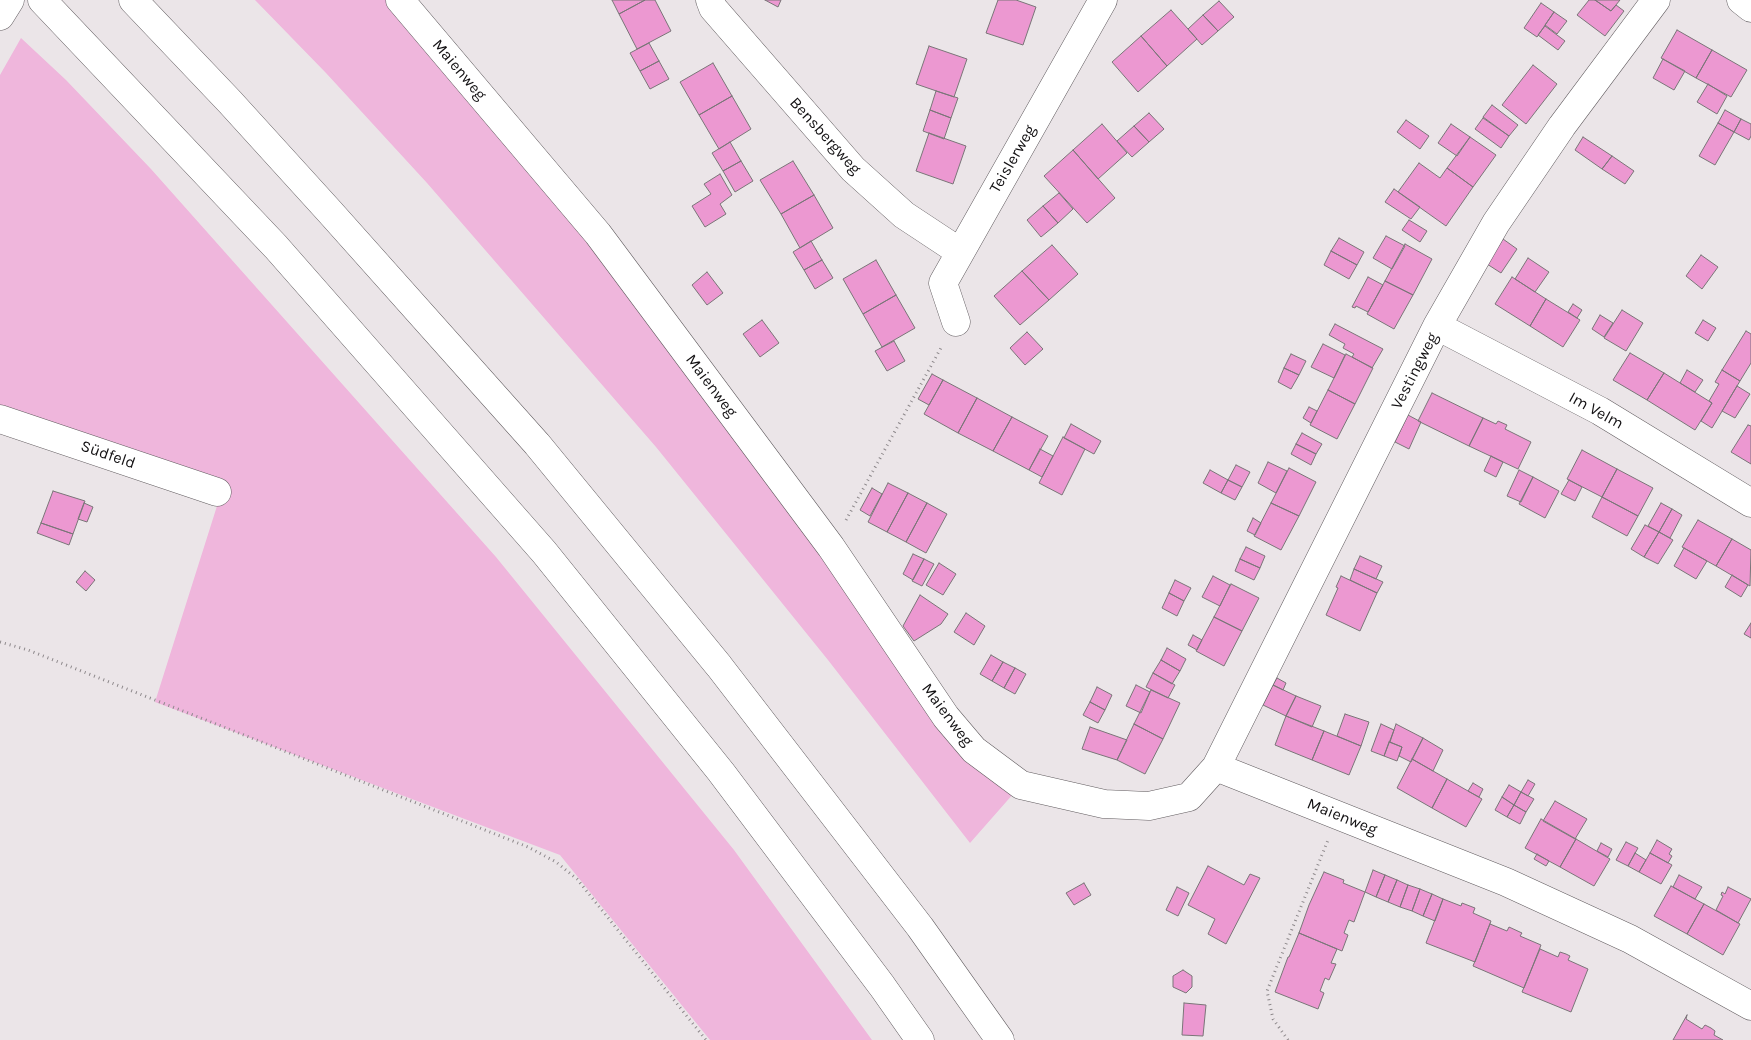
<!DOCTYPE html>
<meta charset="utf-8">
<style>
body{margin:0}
canvas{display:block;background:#ebe5e8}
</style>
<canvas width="1751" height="1040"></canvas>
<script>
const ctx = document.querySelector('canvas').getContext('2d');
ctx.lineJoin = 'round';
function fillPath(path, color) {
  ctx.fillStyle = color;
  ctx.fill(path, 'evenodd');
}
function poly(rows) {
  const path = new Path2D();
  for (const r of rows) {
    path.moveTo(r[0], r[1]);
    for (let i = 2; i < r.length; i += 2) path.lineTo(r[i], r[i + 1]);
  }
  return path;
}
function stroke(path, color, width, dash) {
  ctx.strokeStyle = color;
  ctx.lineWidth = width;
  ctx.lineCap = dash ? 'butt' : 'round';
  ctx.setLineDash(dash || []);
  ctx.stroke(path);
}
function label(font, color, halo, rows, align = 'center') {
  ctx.font = font + ' Karla,sans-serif';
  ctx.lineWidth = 5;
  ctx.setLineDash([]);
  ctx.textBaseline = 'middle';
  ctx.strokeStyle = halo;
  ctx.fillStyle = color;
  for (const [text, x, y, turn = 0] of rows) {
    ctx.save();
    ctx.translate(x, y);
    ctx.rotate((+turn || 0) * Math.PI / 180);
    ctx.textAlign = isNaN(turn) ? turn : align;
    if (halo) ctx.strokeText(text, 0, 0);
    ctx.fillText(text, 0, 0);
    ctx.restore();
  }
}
fillPath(poly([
 [255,0,400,0,598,234,946,717,1021,785,970,843,828,660,656,447,427,183,326,73],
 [21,38,66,80,151,169,496,557,734,850,872,1040,710,1040,560,855,155,702,223,487,0,411,0,75]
]), '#efb6dc');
const building = poly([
 [612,0,645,0,619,14,612,0],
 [645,0,655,0,671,31,637,49,619,14,645,0],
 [765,0,781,0,778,7,765,0],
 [998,0,1016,0,1036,7,1023,45,986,33,998,0],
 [1589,0,1595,0,1611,11,1616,5,1624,11,1605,36,1577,15,1589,0],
 [1595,0,1620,0,1611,11,1595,0],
 [1219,1,1234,17,1218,31,1203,15,1219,1],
 [1541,3,1554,12,1537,37,1524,28,1541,3],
 [1171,10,1197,39,1167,66,1141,36,1171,10],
 [1554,12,1567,21,1557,34,1545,25,1554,12],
 [1203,15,1218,31,1202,45,1188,29,1203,15],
 [1545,26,1565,41,1558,50,1538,35,1545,26],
 [1677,30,1712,50,1696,78,1661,58,1677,30],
 [1141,36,1167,66,1138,92,1112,62,1141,36],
 [649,43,659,61,640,71,630,53,649,43],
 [929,46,967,59,954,97,916,84,929,46],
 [1712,50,1747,70,1731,97,1696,78,1712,50],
 [1663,59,1685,71,1674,90,1653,78,1663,59],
 [659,61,669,79,650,89,640,71,659,61],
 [713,63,732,96,699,115,680,82,713,63],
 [1533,65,1557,84,1526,124,1502,105,1533,65],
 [1708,84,1727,96,1717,114,1697,102,1708,84],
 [936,91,958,98,951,118,930,110,936,91],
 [732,96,751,129,719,149,699,115,732,96],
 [1492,105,1518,125,1509,136,1483,117,1492,105],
 [930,110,951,118,944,139,923,131,930,110],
 [1725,110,1741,119,1734,132,1718,123,1725,110],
 [1149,113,1164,129,1149,142,1134,126,1149,113],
 [1483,118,1509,136,1501,148,1475,129,1483,118],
 [1741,119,1751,124,1751,136,1749,140,1734,132,1741,119],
 [1406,120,1429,136,1420,149,1397,132,1406,120],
 [1718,123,1734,132,1715,165,1699,156,1718,123],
 [1102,124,1127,153,1098,179,1073,150,1102,124],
 [1451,124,1470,137,1457,156,1438,143,1451,124],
 [1134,126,1149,142,1132,157,1117,141,1134,126],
 [929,133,966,146,953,184,916,171,929,133],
 [1470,137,1496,155,1473,187,1447,168,1470,137],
 [1583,137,1612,156,1602,169,1575,150,1583,137],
 [730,142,741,161,723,171,712,153,730,142],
 [1073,150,1115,198,1087,223,1044,176,1073,150],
 [1612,156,1634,171,1625,184,1602,169,1612,156],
 [741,161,753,181,735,192,723,171,741,161],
 [793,161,814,195,781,214,760,180,793,161],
 [1419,163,1440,178,1447,168,1473,187,1446,226,1398,192,1419,163],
 [720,174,732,195,720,204,726,214,705,227,692,206,711,194,704,184,720,174],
 [1394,189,1420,207,1411,219,1385,202,1394,189],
 [1059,193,1073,209,1058,223,1043,206,1059,193],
 [814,195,833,228,800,248,781,214,814,195],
 [1043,206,1058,223,1041,237,1027,220,1043,206],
 [1409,220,1427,231,1420,242,1402,230,1409,220],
 [1386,236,1405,246,1392,269,1373,258,1386,236],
 [1339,238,1364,252,1357,265,1331,251,1339,238],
 [1503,239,1517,249,1501,273,1487,264,1503,239],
 [811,241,822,260,804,270,793,252,811,241],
 [1405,244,1432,259,1413,295,1385,281,1405,244],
 [1052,245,1078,274,1049,300,1022,271,1052,245],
 [1331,251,1357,265,1349,279,1324,265,1331,251],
 [1701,255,1718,267,1702,289,1686,276,1701,255],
 [1528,258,1549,272,1535,292,1515,279,1528,258],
 [822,260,833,278,815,289,804,270,822,260],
 [876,260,896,295,863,314,843,279,876,260],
 [1022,271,1049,300,1020,325,994,296,1022,271],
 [707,272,723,293,707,305,692,285,707,272],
 [1368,277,1383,285,1368,312,1356,306,1355,308,1352,307,1368,277],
 [1512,277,1546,299,1530,326,1495,304,1512,277],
 [1385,281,1413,295,1394,329,1367,314,1385,281],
 [896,295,915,328,882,347,863,314,896,295],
 [1546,299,1580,320,1563,347,1530,326,1546,299],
 [1573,304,1582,310,1577,318,1568,312,1573,304],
 [1622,310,1643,323,1626,351,1604,338,1622,310],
 [1600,315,1613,323,1604,337,1592,329,1600,315],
 [762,320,779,343,760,357,743,334,762,320],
 [1703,320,1716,328,1708,341,1695,333,1703,320],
 [1335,324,1383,349,1372,368,1352,357,1354,354,1343,348,1345,344,1329,335,1335,324],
 [1746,331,1751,334,1751,363,1740,381,1722,370,1746,331],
 [1027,332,1043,349,1025,365,1010,348,1027,332],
 [894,341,905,361,887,371,875,351,894,341],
 [1323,344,1345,355,1334,378,1311,367,1323,344],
 [1630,353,1664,373,1647,400,1613,380,1630,353],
 [1291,354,1306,361,1299,375,1284,368,1291,354],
 [1346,354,1373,368,1355,404,1328,390,1346,354],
 [1284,368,1299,375,1291,389,1278,382,1284,368],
 [1687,370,1703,380,1695,392,1680,383,1687,370],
 [1722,370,1740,381,1712,428,1701,421,1712,403,1709,401,1719,384,1715,382,1722,370],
 [1664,373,1712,403,1695,430,1647,400,1664,373],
 [932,374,943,380,929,405,918,399,932,374],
 [943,380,977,398,958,433,924,414,943,380],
 [1737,386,1750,394,1735,418,1722,411,1737,386],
 [1328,390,1355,404,1337,439,1310,425,1328,390],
 [1432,393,1483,418,1469,446,1418,421,1432,393],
 [977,398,1012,417,993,451,958,433,977,398],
 [1309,407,1317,411,1311,423,1303,418,1309,407],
 [1408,415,1421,422,1409,449,1395,442,1408,415],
 [1012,417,1048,436,1029,470,993,451,1012,417],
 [1483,418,1496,424,1498,421,1507,425,1505,429,1531,442,1518,469,1469,446,1483,418],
 [1071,424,1101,441,1094,454,1064,438,1071,424],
 [1748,425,1751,426,1751,464,1731,452,1748,425],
 [1302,433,1322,444,1316,454,1296,444,1302,433],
 [1063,437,1085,449,1062,495,1039,483,1063,437],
 [1296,444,1316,454,1311,465,1291,454,1296,444],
 [1040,449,1053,456,1042,477,1029,470,1040,449],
 [1582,450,1617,469,1602,497,1567,479,1582,450],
 [1491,456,1503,462,1496,477,1484,471,1491,456],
 [1268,462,1287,471,1276,493,1258,483,1268,462],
 [1236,465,1250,472,1242,487,1228,480,1236,465],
 [1289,468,1316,482,1299,516,1271,503,1289,468],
 [1617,469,1653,488,1638,516,1602,497,1617,469],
 [1210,470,1228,480,1221,493,1203,483,1210,470],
 [1519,470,1533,477,1521,502,1507,496,1519,470],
 [1533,477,1559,491,1545,518,1519,504,1533,477],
 [1228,480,1242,487,1235,500,1221,493,1228,480],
 [1569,480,1582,487,1575,501,1561,494,1569,480],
 [888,483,908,493,887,532,868,522,888,483],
 [872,488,882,494,870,516,860,510,872,488],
 [53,491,85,501,73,534,41,523,53,491],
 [908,493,927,503,906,542,887,532,908,493],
 [1602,497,1638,516,1627,536,1592,517,1602,497],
 [84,503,93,507,87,522,78,519,84,503],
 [927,503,947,514,926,553,906,542,927,503],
 [1271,503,1299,516,1281,550,1254,536,1271,503],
 [1661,503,1672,509,1659,532,1648,526,1661,503],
 [1672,509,1682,515,1670,538,1659,532,1672,509],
 [1253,518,1261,523,1255,535,1247,531,1253,518],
 [1698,520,1732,539,1716,566,1682,547,1698,520],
 [41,523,73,534,69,545,37,533,41,523],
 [1645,525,1659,532,1644,557,1631,549,1645,525],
 [1659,532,1673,540,1658,564,1644,557,1659,532],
 [1732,539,1751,550,1750,586,1716,566,1732,539],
 [1246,547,1265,556,1260,568,1240,559,1246,547],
 [1684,548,1707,561,1696,579,1674,566,1684,548],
 [913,554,924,559,913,580,903,574,913,554],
 [1360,556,1382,566,1376,579,1354,569,1360,556],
 [924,559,934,564,922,586,912,581,924,559],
 [1240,559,1260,568,1254,580,1235,571,1240,559],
 [939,563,956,574,943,595,926,585,939,563],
 [1354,569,1383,582,1377,593,1350,580,1354,569],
 [85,571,95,580,86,591,76,582,85,571],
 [1732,575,1748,585,1741,597,1725,587,1732,575],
 [1213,576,1230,585,1220,606,1202,597,1213,576],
 [1341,576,1377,593,1360,631,1326,615,1338,588,1336,587,1341,576],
 [1175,580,1191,588,1184,601,1169,593,1175,580],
 [1231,584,1259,598,1242,631,1214,617,1231,584],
 [1169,593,1184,601,1177,616,1162,608,1169,593],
 [920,595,948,614,941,624,914,641,903,626,920,595],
 [966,613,985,626,974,645,954,632,966,613],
 [1214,617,1242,631,1224,666,1196,651,1214,617],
 [1751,623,1751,638,1744,634,1751,623],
 [1193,635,1202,640,1197,650,1188,645,1193,635],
 [1167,648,1186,659,1180,671,1161,660,1167,648],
 [991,655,1003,662,992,681,980,674,991,655],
 [1161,660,1180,671,1172,684,1153,673,1161,660],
 [1003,662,1015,668,1004,688,992,681,1003,662],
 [1015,668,1026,674,1015,694,1004,688,1015,668],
 [1153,673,1175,685,1168,698,1146,687,1153,673],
 [1277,678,1286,683,1283,690,1273,685,1277,678],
 [1136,685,1150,692,1141,713,1126,706,1136,685],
 [1273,685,1296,696,1286,716,1263,705,1273,685],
 [1097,687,1112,695,1105,710,1090,702,1097,687],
 [1151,690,1180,703,1163,739,1134,724,1151,690],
 [1296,696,1321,706,1312,727,1286,716,1296,696],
 [1090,702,1105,710,1098,723,1083,715,1090,702],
 [1345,714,1369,722,1361,746,1337,736,1345,714],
 [1286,716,1324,731,1312,760,1275,745,1286,716],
 [1134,724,1163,739,1145,774,1117,760,1134,724],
 [1381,724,1394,730,1384,756,1371,751,1381,724],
 [1396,724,1423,738,1411,762,1399,756,1402,747,1390,742,1396,724],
 [1090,727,1127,740,1117,760,1082,749,1090,727],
 [1324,731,1361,746,1349,775,1312,760,1324,731],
 [1423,738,1443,750,1433,771,1412,759,1423,738],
 [1389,742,1402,747,1397,761,1384,756,1389,742],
 [1412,759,1447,779,1432,808,1397,788,1412,759],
 [1447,779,1482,799,1466,827,1432,808,1447,779],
 [1528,780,1535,784,1528,796,1521,792,1528,780],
 [1473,783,1483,789,1479,797,1468,791,1473,783],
 [1509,785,1521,792,1514,805,1502,797,1509,785],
 [1521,792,1534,799,1526,812,1514,805,1521,792],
 [1502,797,1514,805,1507,817,1495,810,1502,797],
 [1555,801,1587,819,1575,839,1543,821,1555,801],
 [1514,805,1526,812,1520,824,1507,817,1514,805],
 [1541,819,1576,839,1560,867,1525,848,1541,819],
 [1576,839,1610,859,1594,886,1560,867,1576,839],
 [1657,840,1672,849,1669,854,1672,856,1668,863,1650,853,1657,840],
 [1626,842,1638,848,1628,866,1616,860,1626,842],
 [1601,843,1612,849,1608,857,1597,851,1601,843],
 [1635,853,1646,860,1639,872,1628,866,1635,853],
 [1650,853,1672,865,1661,884,1639,872,1650,853],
 [1537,854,1549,861,1546,866,1534,859,1537,854],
 [1208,866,1244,885,1250,874,1260,878,1226,944,1208,934,1215,919,1188,905,1208,866],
 [1373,870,1385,875,1376,897,1365,892,1373,870],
 [1324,872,1344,880,1343,883,1365,892,1354,922,1349,920,1344,933,1348,935,1342,951,1299,933,1309,905,1324,872],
 [1385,875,1397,880,1388,902,1376,897,1385,875],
 [1679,875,1702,887,1695,899,1673,887,1679,875],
 [1397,880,1408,885,1400,907,1388,902,1397,880],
 [1084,883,1091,895,1074,905,1066,893,1084,883],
 [1408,885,1420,889,1412,911,1400,907,1408,885],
 [1671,886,1704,904,1687,934,1654,916,1671,886],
 [1177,887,1189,893,1178,916,1166,910,1177,887],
 [1728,887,1751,899,1738,923,1716,910,1723,896,1721,895,1722,892,1725,894,1728,887],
 [1420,889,1432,894,1423,916,1412,911,1420,889],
 [1432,894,1443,899,1435,921,1423,916,1432,894],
 [1443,899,1461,906,1462,903,1475,908,1473,913,1491,921,1475,962,1426,943,1443,899],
 [1704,904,1740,924,1723,955,1687,934,1704,904],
 [1490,924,1507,931,1509,927,1522,933,1520,936,1541,945,1524,988,1473,966,1490,924],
 [1299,933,1337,949,1331,963,1336,964,1329,980,1325,978,1320,991,1324,993,1318,1009,1275,992,1288,957,1289,957,1299,933],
 [1540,949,1558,957,1560,952,1566,954,1570,956,1568,960,1588,969,1571,1012,1522,992,1540,949],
 [1183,970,1192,976,1192,987,1186,993,1173,987,1173,976,1183,970],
 [1184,1003,1206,1005,1203,1036,1182,1035,1184,1003],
 [1687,1015,1686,1019,1702,1029,1705,1025,1711,1028,1715,1031,1714,1035,1723,1040,1673,1040,1687,1015]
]);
fillPath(building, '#ec98d1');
stroke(building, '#7a7578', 1);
const minor = poly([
 [400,0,598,234,831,547,946,717,974,750,1021,785,1104,804,1149,806,1189,797,1216,767,1506,882,1630,939,1751,1006],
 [710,0,713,8,853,169,904,215,960,252],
 [1741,0,1751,8],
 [0,16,10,0],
 [956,322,943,283,1103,0],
 [1437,326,1600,411,1751,503],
 [0,419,217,492],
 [1216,767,1437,326,1496,223,1562,126,1656,0]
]);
const highway = poly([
 [42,0,276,247,544,552,721,772,882,986,920,1040],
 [133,0,230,102,330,212,537,444,719,666,920,927,1000,1040]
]);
stroke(minor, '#625d60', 29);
stroke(highway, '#625d60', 29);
stroke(poly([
 [846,520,942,346],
 [0,642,28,650,528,847,556,862,577,879,706,1040],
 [1288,1040,1273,1019,1267,991,1328,840]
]), '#8d888b', 3, [1, 4]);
stroke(minor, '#fff', 28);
stroke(highway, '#fff', 28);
label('16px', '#121012', '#fff', [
 ["Maienweg",459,70,50],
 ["Bensbergweg",825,136,48],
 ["Teislerweg",1013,159,-60],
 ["Vestingweg",1415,371,-63],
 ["Maienweg",711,386,53],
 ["Im Velm",1596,411,29],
 ["Südfeld",108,455,19],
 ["Maienweg",947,715,53],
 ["Maienweg",1342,817,22]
]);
</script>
